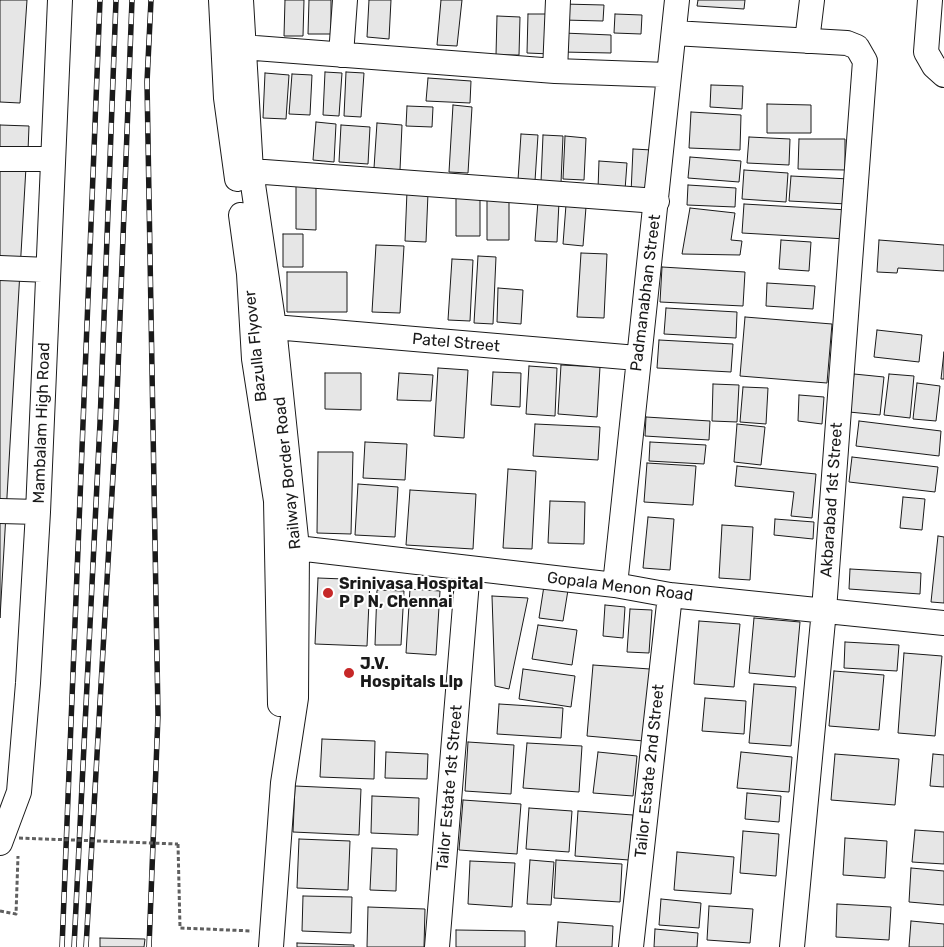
<!DOCTYPE html>
<style>
body{margin:0}
canvas{display:block;background:#fff}
</style>
<canvas width="944" height="947"></canvas>
<script>
const ctx = document.querySelector('canvas').getContext('2d');
ctx.lineJoin = 'round';
function fillPath(path, color) {
  ctx.fillStyle = color;
  ctx.fill(path, 'evenodd');
}
function poly(rows) {
  const path = new Path2D();
  for (const r of rows) {
    path.moveTo(r[0], r[1]);
    for (let i = 2; i < r.length; i += 2) path.lineTo(r[i], r[i + 1]);
  }
  return path;
}
function stroke(path, color, width, dash) {
  ctx.strokeStyle = color;
  ctx.lineWidth = width;
  ctx.lineCap = dash ? 'butt' : 'round';
  ctx.setLineDash(dash || []);
  ctx.stroke(path);
}
function label(font, color, halo, rows, align = 'center') {
  ctx.font = font + ' Rubik,sans-serif';
  ctx.lineWidth = 4;
  ctx.setLineDash([]);
  ctx.textBaseline = 'middle';
  ctx.strokeStyle = halo;
  ctx.fillStyle = color;
  for (const [text, x, y, turn = 0] of rows) {
    ctx.save();
    ctx.translate(x, y);
    ctx.rotate((+turn || 0) * Math.PI / 180);
    ctx.textAlign = isNaN(turn) ? turn : align;
    if (halo) ctx.strokeText(text, 0, 0);
    ctx.fillText(text, 0, 0);
    ctx.restore();
  }
}
const building = poly([
 [0,0,27,0,20,103,0,102,0,0],
 [285,0,304,0,303,36,284,36,285,0],
 [309,0,331,0,331,34,308,34,309,0],
 [369,0,391,0,389,39,367,37,369,0],
 [441,0,462,0,457,46,437,45,441,0],
 [698,0,745,0,744,9,697,6,698,0],
 [563,4,604,5,603,21,563,20,563,4],
 [528,14,551,14,551,54,527,53,528,14],
 [615,14,642,15,641,34,614,33,615,14],
 [497,16,520,17,519,55,496,55,497,16],
 [563,33,611,35,611,53,562,52,563,33],
 [325,72,342,73,339,116,323,115,325,72],
 [346,72,364,73,361,117,344,116,346,72],
 [265,73,289,75,286,119,263,118,265,73],
 [292,74,312,75,310,115,289,114,292,74],
 [428,78,471,81,470,103,426,101,428,78],
 [711,85,743,86,742,109,710,107,711,85],
 [767,104,811,105,811,133,767,133,767,104],
 [453,105,472,107,468,173,449,172,453,105],
 [407,106,433,107,432,127,406,126,407,106],
 [691,112,741,115,740,150,689,148,691,112],
 [316,122,336,124,334,162,313,160,316,122],
 [377,123,402,125,400,170,374,168,377,123],
 [0,125,29,126,28,151,0,150,0,125],
 [341,125,370,127,368,164,339,162,341,125],
 [521,134,538,135,535,181,518,180,521,134],
 [543,135,563,136,561,183,541,182,543,135],
 [565,136,586,138,584,180,563,179,565,136],
 [749,137,790,139,789,165,747,163,749,137],
 [799,139,845,139,845,170,798,169,799,139],
 [633,149,652,150,649,194,631,193,633,149],
 [690,157,741,161,739,182,688,178,690,157],
 [599,161,627,163,625,190,598,189,599,161],
 [0,166,26,167,0,618,0,166],
 [744,170,788,173,786,202,742,199,744,170],
 [791,176,849,179,847,204,789,201,791,176],
 [296,183,316,183,316,230,296,229,296,183],
 [688,185,736,188,735,207,687,205,688,185],
 [407,191,428,193,426,242,405,241,407,191],
 [456,192,480,192,480,236,456,236,456,192],
 [487,198,509,198,509,240,487,240,487,198],
 [538,201,559,202,557,242,535,241,538,201],
 [744,204,848,210,846,239,742,233,744,204],
 [566,205,586,207,583,246,563,244,566,205],
 [690,208,735,213,731,240,742,241,740,255,682,254,690,208],
 [283,234,303,234,303,267,283,267,283,234],
 [781,240,811,242,809,271,779,269,781,240],
 [879,240,944,245,944,271,898,268,897,273,877,272,879,240],
 [376,245,404,246,400,313,372,312,376,245],
 [581,253,607,254,604,318,577,317,581,253],
 [478,256,496,257,493,324,474,323,478,256],
 [452,259,473,260,470,321,448,320,452,259],
 [662,267,745,272,743,306,660,302,662,267],
 [287,272,347,272,347,312,287,312,287,272],
 [767,283,815,286,813,309,766,306,767,283],
 [498,288,523,290,521,324,497,322,498,288],
 [666,308,737,312,736,338,664,334,666,308],
 [745,317,832,324,827,383,740,376,745,317],
 [877,330,922,335,919,362,874,357,877,330],
 [659,340,733,344,731,372,657,368,659,340],
 [944,352,944,379,941,379,944,352],
 [561,365,600,367,597,417,558,414,561,365],
 [529,366,557,368,555,416,526,414,529,366],
 [438,368,468,370,464,438,434,436,438,368],
 [493,372,521,373,520,407,491,405,493,372],
 [325,373,361,373,361,410,325,409,325,373],
 [399,373,433,375,431,401,397,400,399,373],
 [854,374,884,377,880,415,849,412,854,374],
 [889,374,914,376,910,418,884,415,889,374],
 [917,383,940,386,936,421,913,419,917,383],
 [713,384,739,385,737,422,712,421,713,384],
 [743,387,768,388,766,424,740,422,743,387],
 [799,395,824,397,822,424,798,421,799,395],
 [646,417,710,421,709,440,645,436,646,417],
 [859,421,941,431,939,456,856,446,859,421],
 [535,424,600,427,598,460,533,456,535,424],
 [737,424,765,427,761,465,734,462,737,424],
 [365,442,407,444,405,480,363,478,365,442],
 [650,442,706,445,704,464,649,461,650,442],
 [318,452,353,452,351,534,317,533,318,452],
 [852,457,938,467,935,492,849,482,852,457],
 [647,463,696,466,693,505,644,502,647,463],
 [737,466,816,474,812,518,791,516,794,492,735,486,737,466],
 [508,469,536,471,532,549,503,548,508,469],
 [358,484,398,487,395,537,355,535,358,484],
 [410,490,476,494,473,549,406,545,410,490],
 [903,497,925,499,922,530,900,528,903,497],
 [550,501,585,502,584,544,548,543,550,501],
 [648,517,674,519,670,570,643,568,648,517],
 [775,519,814,522,813,539,774,535,775,519],
 [722,525,753,527,750,580,719,578,722,525],
 [938,536,944,537,944,603,931,602,938,536],
 [850,569,921,573,920,594,849,589,850,569],
 [318,578,370,580,367,646,315,644,318,578],
 [544,586,568,590,563,621,539,618,544,586],
 [410,589,440,591,436,655,406,653,410,589],
 [377,590,404,591,401,645,375,645,377,590],
 [492,596,528,598,509,689,495,686,492,596],
 [605,605,625,607,623,638,603,636,605,605],
 [630,609,652,610,649,653,627,652,630,609],
 [754,618,800,622,795,677,749,673,754,618],
 [699,621,740,624,734,687,694,684,699,621],
 [538,625,577,630,572,665,532,659,538,625],
 [845,642,899,645,897,671,844,668,845,642],
 [904,653,942,656,935,736,898,733,904,653],
 [593,665,650,669,644,741,587,736,593,665],
 [523,669,575,676,571,707,519,699,523,669],
 [834,671,884,675,879,730,829,726,834,671],
 [754,684,796,687,791,746,749,743,754,684],
 [705,698,746,701,744,734,702,731,705,698],
 [499,704,563,708,561,738,497,734,499,704],
 [322,739,375,741,374,779,320,777,322,739],
 [468,742,514,745,511,794,465,791,468,742],
 [527,743,582,746,579,792,523,788,527,743],
 [386,752,428,754,427,779,385,778,386,752],
 [598,752,637,756,633,796,593,793,598,752],
 [741,752,792,757,789,792,737,788,741,752],
 [835,754,899,759,895,805,831,800,835,754],
 [933,754,944,755,944,787,930,786,933,754],
 [295,786,361,789,359,835,293,832,295,786],
 [747,793,781,796,779,822,745,819,747,793],
 [372,796,419,798,418,835,371,833,372,796],
 [463,800,521,804,517,854,459,850,463,800],
 [529,808,572,811,569,852,526,849,529,808],
 [578,811,633,815,629,860,575,856,578,811],
 [915,830,944,832,944,864,912,862,915,830],
 [743,831,779,834,776,876,740,873,743,831],
 [845,838,887,841,885,878,843,875,845,838],
 [299,839,350,841,348,890,297,888,299,839],
 [372,848,397,849,396,891,370,890,372,848],
 [677,852,734,857,731,894,674,890,677,852],
 [530,860,554,862,551,905,527,904,530,860],
 [556,860,622,864,620,902,554,898,556,860],
 [470,861,515,863,512,907,468,904,470,861],
 [911,868,944,871,944,905,909,902,911,868],
 [303,896,352,897,351,933,302,931,303,896],
 [661,899,701,903,699,928,659,925,661,899],
 [837,904,891,907,889,940,836,937,837,904],
 [709,906,753,909,750,943,707,940,709,906],
 [368,907,425,909,424,947,367,947,368,907],
 [911,921,944,924,944,947,909,947,911,921],
 [558,922,613,926,612,947,556,947,558,922],
 [655,929,698,933,697,947,654,947,655,929],
 [456,930,525,931,525,947,456,947,456,930],
 [100,938,145,939,144,947,100,947,100,938],
 [297,943,354,945,354,947,297,947,297,943]
]);
fillPath(building, '#e6e6e6');
stroke(building, '#1a1a1a', 1);
const minor = poly([
 [221,0,226,98,237,179],
 [241,0,251,171,274,327,297,548,296,698,283,783,271,947],
 [930,0,926,52,934,66,944,75],
 [674,33,847,43,857,47,865,61,824,610,792,947],
 [807,41,812,0],
 [242,47,555,71,668,75],
 [341,55,345,0],
 [555,71,558,0],
 [0,159,53,159],
 [251,171,657,201],
 [241,215,249,274,254,359,276,501,280,704],
 [0,268,48,270],
 [274,327,637,358],
 [0,511,38,512],
 [297,548,615,585,670,595,944,623],
 [615,585,677,0],
 [0,843,19,792,28,683,38,512,60,0],
 [437,947,468,569],
 [631,947,670,595]
]);
stroke(minor, '#1a1a1a', 26);
stroke(poly([
 [178,844,180,928,252,931],
 [0,911,16,914,18,856]
]), '#5f5f5f', 3, [4, 2.5]);
stroke(minor, '#fff', 24);
const rail = poly([
 [62,947,100,0],
 [74,947,100,423,116,0],
 [86,947,116,423,132,0],
 [149,947,158,715,147,82,151,0]
]);
stroke(rail, '#1a1a1a', 5.5);
stroke(rail, '#fff', 4, [11]);
stroke(poly([
 [19,838,178,844]
]), '#5f5f5f', 3, [4, 2.5]);
for (const [x, y, r, color] of [
 [328,593,6,"#c62828"],
 [349,673,6,"#c62828"]
]) {
  const dot = new Path2D();
  dot.arc(x, y, r, 0, 2 * Math.PI);
  ctx.fillStyle = color;
  ctx.fill(dot);
  stroke(dot, '#fff', 2);
}
label('16px', '#1a1a1a', '#fff', [
 ["Padmanabhan Street",646,293,-83],
 ["Patel Street",456,343,5],
 ["Bazulla Flyover",256,346,-96],
 ["Mambalam High Road",42,423,-88],
 ["Railway Border Road",288,473,-96],
 ["Akbarabad 1st Street",832,500,-86],
 ["Gopala Menon Road",620,587,7],
 ["Tailor Estate 2nd Street",650,771,-84],
 ["Tailor Estate 1st Street",450,788,-85]
]);
label('bold 16px', '#1a1a1a', '#fff', [
 ["Srinivasa Hospital",339,584],
 ["P P N, Chennai",339,602],
 ["J.V.",360,664],
 ["Hospitals Llp",360,682]
], 'left');
</script>
